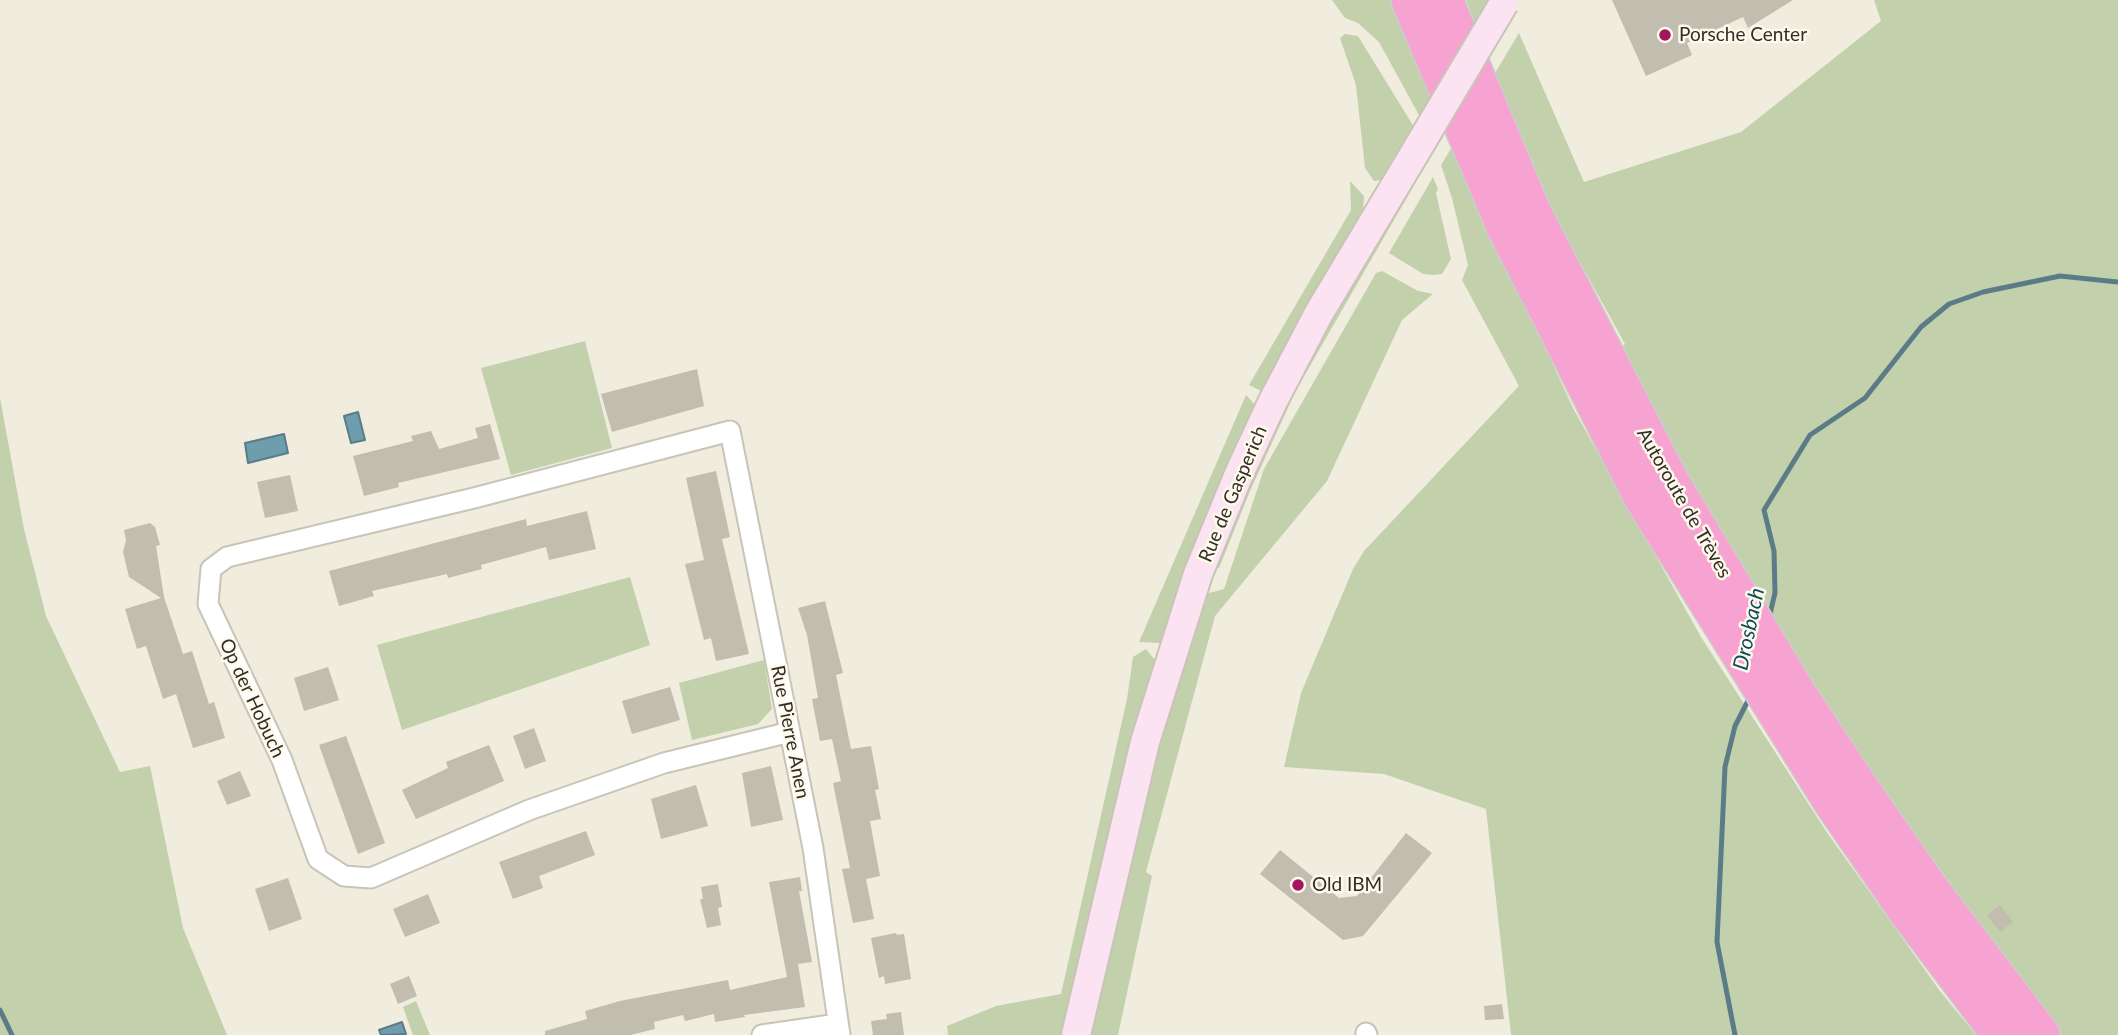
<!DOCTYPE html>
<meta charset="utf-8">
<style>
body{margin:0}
canvas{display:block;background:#f0ecde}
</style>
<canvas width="2118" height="1035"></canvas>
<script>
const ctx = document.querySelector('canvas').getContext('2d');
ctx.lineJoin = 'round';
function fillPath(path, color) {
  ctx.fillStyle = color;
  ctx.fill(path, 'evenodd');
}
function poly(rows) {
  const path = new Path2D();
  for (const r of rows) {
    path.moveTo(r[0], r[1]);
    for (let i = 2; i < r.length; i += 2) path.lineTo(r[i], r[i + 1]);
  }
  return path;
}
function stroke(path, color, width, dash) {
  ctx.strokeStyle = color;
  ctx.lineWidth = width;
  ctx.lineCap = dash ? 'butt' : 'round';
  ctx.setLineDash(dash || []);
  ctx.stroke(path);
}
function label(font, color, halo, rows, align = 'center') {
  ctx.font = font + ' Lato,sans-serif';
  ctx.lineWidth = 5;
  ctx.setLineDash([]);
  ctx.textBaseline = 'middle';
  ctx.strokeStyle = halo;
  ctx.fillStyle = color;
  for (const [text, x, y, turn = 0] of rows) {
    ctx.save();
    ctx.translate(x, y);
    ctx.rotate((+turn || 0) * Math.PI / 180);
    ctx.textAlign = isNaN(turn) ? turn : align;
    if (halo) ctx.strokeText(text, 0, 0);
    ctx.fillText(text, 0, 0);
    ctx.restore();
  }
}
fillPath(poly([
 [1332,0,1392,0,1431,99,1420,117,1379,42,1358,23,1345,18],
 [1466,0,1490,0,1475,24],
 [1874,0,2118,0,2118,1035,2062,1035,1882,791,1761,606,1635,379,1619,349,1625,344,1559,224,1492,78,1519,33,1584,182,1741,132,1881,21],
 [1345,34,1358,36,1414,127,1387,177,1380,180,1374,181,1365,168,1356,85,1340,38],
 [1452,147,1574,410,1701,637,1826,831,1940,991,1976,1035,1511,1035,1486,809,1384,774,1284,767,1301,693,1353,569,1364,551,1519,386,1462,280,1468,265,1452,198,1441,165],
 [1412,177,1417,180,1296,390,1250,491,1219,568,1215,566,1283,405],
 [1433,177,1438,189,1436,193,1451,259,1442,274,1434,275,1423,274,1389,253],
 [1350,181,1364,196,1363,214,1265,393,1249,385,1351,210],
 [1382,271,1418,291,1433,294,1402,320,1327,481,1215,616,1146,872,1152,876,1118,1035,1088,1035,1171,685,1206,594,1224,589,1264,469,1376,273],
 [585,341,612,448,511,475,481,368],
 [1246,395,1259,409,1197,549,1160,643,1139,642],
 [0,398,24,529,46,616,120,772,150,766,183,928,227,1035,0,1035],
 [630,577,650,645,402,730,377,645],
 [1146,649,1155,660,1063,1035,948,1035,947,1026,996,1006,1061,994,1127,699,1133,657],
 [764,660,772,709,758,724,692,740,679,683],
 [416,1001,430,1035,413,1035,403,1007]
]), '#c2d1ab');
const water = poly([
 [358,412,365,440,351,443,344,416,358,412],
 [284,434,288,453,248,463,245,443,284,434],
 [402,1022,406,1034,381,1035,379,1030,402,1022]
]);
fillPath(water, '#6e9dae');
stroke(water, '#5b7c86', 2);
stroke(poly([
 [1769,618,1775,593,1774,551,1764,510,1810,435,1865,398,1921,327,1949,304,1983,292,2060,276,2118,282],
 [0,1010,12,1035],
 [1735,1035,1717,942,1725,767,1735,726,1751,695]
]), '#5b7c86', 5);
fillPath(poly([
 [1612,0,1793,0,1748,28,1743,17,1687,43,1692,55,1646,76],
 [697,369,704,406,612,432,601,394],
 [490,424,500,459,398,483,399,487,364,496,353,456,413,441,411,436,431,431,439,449,478,438,475,428],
 [716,471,730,537,722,539,749,654,716,661,711,638,704,640,685,564,704,560,686,478],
 [290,475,298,511,265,518,257,482],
 [587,511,596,549,549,560,546,547,481,565,482,569,448,578,447,574,372,591,374,596,339,606,329,571,526,519,527,526],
 [150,523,155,527,160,545,156,546,164,597,183,654,192,651,209,704,214,702,225,738,193,748,176,694,163,699,146,646,137,649,125,609,161,598,129,577,123,552,126,540,124,530],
 [825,601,843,673,836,675,851,749,871,746,879,789,875,790,881,819,870,821,880,876,866,879,874,919,853,923,842,869,850,868,833,783,841,781,832,739,820,741,812,699,818,698,807,635,798,608],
 [328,667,339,700,304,711,294,678],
 [670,687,680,720,632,734,622,701],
 [534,728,546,761,525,769,513,736],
 [346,736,385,843,358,854,319,745],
 [489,745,504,781,416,819,402,790,448,768,446,762],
 [771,766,783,820,751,827,742,773],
 [240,771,251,796,227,805,217,781],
 [696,785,708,826,661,839,651,799],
 [586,831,595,855,539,876,543,888,513,899,499,862],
 [1406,833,1432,853,1363,936,1343,940,1260,874,1280,850,1339,898,1357,896],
 [800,877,802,891,799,891,812,962,798,964,805,1007,744,1015,745,1017,715,1022,714,1014,685,1021,683,1015,654,1022,655,1029,630,1035,545,1035,545,1031,587,1019,585,1011,620,1001,728,980,730,990,787,977,769,882],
 [288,878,302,919,269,931,255,889],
 [718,884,722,907,718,908,721,925,707,928,700,899,703,899,701,887],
 [428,894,440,923,405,937,393,909],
 [2000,905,2013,922,2000,932,1987,915],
 [896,933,897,935,904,934,911,979,885,984,884,976,879,978,871,938],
 [409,976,417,996,398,1004,390,984],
 [1502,1004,1504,1019,1485,1020,1484,1006],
 [901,1012,904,1035,873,1035,871,1021,887,1019,886,1014]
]), '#c1bdaf');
const street = poly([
 [790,732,664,763,529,810,371,878,344,876,318,859,282,760,208,604,211,569,227,557,474,498,730,431,813,848,840,1035],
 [1366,1033,1367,1035],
 [762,1035,838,1024]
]);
const secondary = poly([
 [1076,1035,1145,742,1198,574,1239,474,1273,401,1319,313,1413,156]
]);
const highway = poly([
 [1410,0,1505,226,1643,498,1833,803,1908,912,2001,1035],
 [1444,0,1532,212,1671,483,1797,693,1857,784,1932,892,2041,1035]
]);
stroke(street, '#c8c4b7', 23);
stroke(secondary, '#c8c4b7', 32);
stroke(highway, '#cdcdcb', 40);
stroke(street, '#fff', 19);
stroke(secondary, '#fce3f2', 28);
stroke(highway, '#f6a3d2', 37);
const secondaryBridge = poly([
 [1413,156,1504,3]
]);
stroke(secondaryBridge, '#c8c4b7', 32, []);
stroke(secondaryBridge, '#fce3f2', 28);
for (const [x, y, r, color] of [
 [1665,35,7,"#a3165d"],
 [1298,885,7,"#a3165d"]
]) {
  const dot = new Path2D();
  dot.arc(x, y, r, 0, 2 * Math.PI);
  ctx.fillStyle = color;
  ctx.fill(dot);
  stroke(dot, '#fef9eb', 2.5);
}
label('19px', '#2f2e28', '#fef9eb', [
 ["Porsche Center",1679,35],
 ["Old IBM",1312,885]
], 'left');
label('19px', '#2f2e28', '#fef9eb', [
 ["Rue de Gasperich",1233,494,-67],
 ["Autoroute de Trèves",1684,503,60],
 ["Op der Hobuch",252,698,65],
 ["Rue Pierre Anen",790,732,79]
]);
label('italic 21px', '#094c60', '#fef9eb', [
 ["Drosbach",1749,629,-78]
]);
</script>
